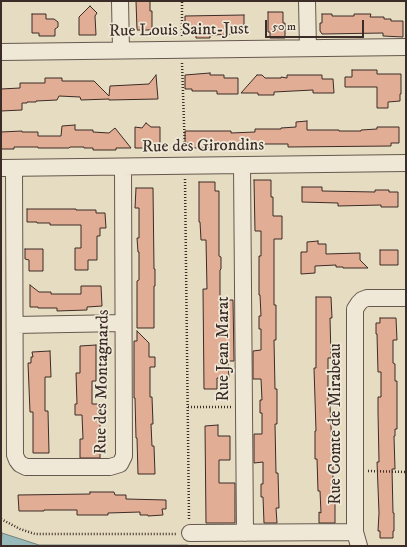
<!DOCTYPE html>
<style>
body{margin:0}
#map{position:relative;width:407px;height:547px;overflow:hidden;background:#e6dcc2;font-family:"IM FELL DW Pica",serif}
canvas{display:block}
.frame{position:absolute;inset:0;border:2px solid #3c2c27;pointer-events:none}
.scale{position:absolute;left:265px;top:20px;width:99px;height:18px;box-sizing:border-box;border:2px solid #3c2c27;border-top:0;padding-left:5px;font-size:12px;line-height:14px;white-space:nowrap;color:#3c2c27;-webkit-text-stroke:3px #efe8d7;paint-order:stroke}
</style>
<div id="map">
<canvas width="407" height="547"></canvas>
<div class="frame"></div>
<div class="scale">50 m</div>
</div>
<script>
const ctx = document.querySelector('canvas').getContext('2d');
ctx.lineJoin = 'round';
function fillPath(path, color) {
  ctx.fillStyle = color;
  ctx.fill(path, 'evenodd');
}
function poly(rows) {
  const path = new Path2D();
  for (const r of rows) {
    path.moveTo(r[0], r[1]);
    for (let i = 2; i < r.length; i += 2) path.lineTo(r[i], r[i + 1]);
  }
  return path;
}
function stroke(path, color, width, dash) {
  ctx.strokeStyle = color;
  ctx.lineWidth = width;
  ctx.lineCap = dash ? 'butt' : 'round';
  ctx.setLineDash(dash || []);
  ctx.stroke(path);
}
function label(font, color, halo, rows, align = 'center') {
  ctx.font = font + ' "IM FELL DW Pica",serif';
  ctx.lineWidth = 3.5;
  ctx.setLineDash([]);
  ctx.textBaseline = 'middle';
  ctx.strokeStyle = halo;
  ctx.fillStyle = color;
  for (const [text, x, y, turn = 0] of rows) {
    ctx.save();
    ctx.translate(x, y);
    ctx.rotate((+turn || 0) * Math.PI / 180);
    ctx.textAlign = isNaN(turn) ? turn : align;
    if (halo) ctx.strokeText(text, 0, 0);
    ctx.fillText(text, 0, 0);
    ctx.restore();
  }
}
const water = poly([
 [2,533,39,545,188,545,188,546,1,546,2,533]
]);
fillPath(water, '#98baba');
stroke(water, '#73817f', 1);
const building = poly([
 [136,1,150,1,150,11,152,11,152,30,137,30,136,1],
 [90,6,97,13,95,16,96,35,79,35,79,17,90,6],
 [268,12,283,12,283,23,285,23,285,38,270,38,270,32,268,32,268,12],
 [32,14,46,14,46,19,54,19,58,22,58,27,55,29,55,36,39,36,39,33,32,33,32,14],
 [322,14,332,14,332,16,354,16,354,14,371,14,370,17,384,17,384,19,391,19,391,21,403,21,403,37,383,36,383,33,322,34,320,31,320,23,322,23,322,14],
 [244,15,244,32,236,32,236,34,210,35,210,38,196,38,196,31,185,31,185,16,244,15],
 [352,70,377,70,377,74,401,74,401,94,400,94,400,101,388,102,388,108,377,108,377,87,345,87,345,77,352,77,352,70],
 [210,73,210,75,224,75,224,78,238,78,238,94,217,94,217,91,192,91,192,89,185,89,185,75,210,73],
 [156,75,158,99,109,100,109,99,81,100,80,97,59,96,57,100,36,101,36,102,27,102,27,103,22,103,22,110,1,111,1,89,20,88,20,83,45,83,45,78,62,78,62,81,94,81,109,96,110,86,149,84,156,75],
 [257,75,262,75,265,78,281,78,281,77,287,78,287,75,322,75,322,79,333,79,334,93,313,93,313,90,274,92,274,95,258,95,258,93,241,93,257,75],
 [307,121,307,130,339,130,339,131,361,131,361,130,377,129,377,127,399,127,399,143,391,143,391,146,288,147,288,144,262,144,262,146,192,148,192,143,185,143,185,131,231,131,231,133,255,132,255,129,281,129,281,128,296,127,296,122,307,121],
 [146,123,151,127,160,127,160,144,146,144,146,148,135,148,135,127,142,128,146,123],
 [75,125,75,130,93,130,93,132,109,133,115,128,131,148,116,148,116,150,93,150,93,148,84,148,84,147,70,147,69,148,38,148,38,147,14,147,14,149,1,149,1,132,22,131,22,132,38,132,38,136,61,136,62,126,75,125],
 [254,180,271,180,271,197,273,197,273,216,282,216,282,239,274,239,274,305,276,305,276,340,274,340,275,389,277,389,277,424,275,424,276,473,278,473,279,508,276,508,277,523,264,523,263,497,261,497,261,484,263,484,263,462,254,463,254,434,262,434,262,413,260,413,260,400,262,400,261,379,253,379,253,351,261,350,261,329,259,329,259,316,261,316,260,295,259,295,259,256,261,256,261,231,255,231,254,180],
 [199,182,215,182,215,191,219,191,219,256,221,257,221,269,220,270,220,300,233,300,234,361,228,361,229,378,217,378,217,389,204,389,203,289,207,289,206,240,201,240,200,222,199,222,199,182],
 [302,187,322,187,322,191,375,192,375,190,389,190,389,192,398,192,398,207,381,207,381,205,338,206,338,203,302,202,302,187],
 [136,188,153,188,154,269,155,269,155,286,154,286,154,328,137,328,137,281,139,280,139,252,138,252,137,238,139,238,139,208,135,208,136,188],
 [27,209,76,209,76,210,96,210,96,213,105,213,106,228,100,228,100,236,97,236,97,260,88,260,88,270,75,270,75,248,81,248,81,225,50,225,50,223,37,223,37,222,27,222,27,209],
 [318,241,318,244,326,244,326,254,360,253,360,260,368,268,343,268,343,267,336,267,336,265,315,266,315,273,301,274,301,252,307,252,307,242,318,241],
 [25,249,43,249,43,271,29,271,29,260,25,259,25,249],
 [380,250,398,250,398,265,380,265,380,250],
 [30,285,39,292,51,292,51,294,81,294,81,286,101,286,102,306,87,307,87,310,57,311,57,308,38,308,38,307,30,307,30,285],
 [316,297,331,297,332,318,330,318,331,358,328,358,328,406,330,406,332,447,334,447,334,459,333,459,333,484,334,484,334,501,335,501,335,523,319,523,319,512,321,513,320,491,318,491,317,459,315,459,315,431,316,431,314,368,316,368,316,297],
 [380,318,396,318,397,340,393,340,393,363,395,364,395,381,397,381,397,429,395,429,395,436,394,436,395,469,392,469,393,513,394,513,394,531,393,531,393,538,380,538,380,531,378,531,379,513,377,462,379,462,378,412,378,397,381,397,381,372,378,372,377,334,376,334,376,323,380,323,380,318],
 [137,331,149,343,149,357,155,357,155,367,150,367,150,397,152,397,153,424,151,424,152,446,154,446,155,474,138,474,137,438,136,438,135,398,134,398,134,341,137,341,137,331],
 [96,345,96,381,92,381,92,404,98,404,99,419,100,419,100,435,102,435,102,449,100,449,100,458,80,458,80,439,83,439,82,415,75,415,75,404,77,404,76,373,80,373,80,346,96,345],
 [50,351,51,377,45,377,45,411,48,411,49,453,33,453,33,412,30,412,28,363,31,363,31,357,33,357,32,352,50,351],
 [218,425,218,436,230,436,230,460,219,460,219,483,235,483,235,523,206,523,205,426,218,425],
 [90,492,114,492,115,495,126,495,126,499,166,500,166,509,162,509,163,515,148,516,148,515,140,515,140,512,108,513,108,515,77,515,77,510,44,510,44,511,19,511,18,495,90,494,90,492]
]);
fillPath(building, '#e1ad94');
stroke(building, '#3c2c27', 1);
const minor = poly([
 [120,1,121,50],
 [307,1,308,48],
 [1,52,406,47],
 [242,165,245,533],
 [1,168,406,163],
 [14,168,15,455,17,460,20,464,26,467,110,467,120,464,124,456,123,167],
 [15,325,123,323],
 [190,533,355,532],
 [359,546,355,532,355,309,359,303,362,300,367,298,406,298]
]);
stroke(minor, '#66584e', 18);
stroke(poly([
 [182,36,182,1],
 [182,63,185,152],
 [185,179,189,520],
 [188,407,231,407],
 [368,471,406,472],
 [1,519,20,529,35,534,177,534]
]), '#3c2c27', 2.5, [1, 2]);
stroke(minor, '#efe8d7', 16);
label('17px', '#3c2c27', '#efe8d7', [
 ["Rue Louis Saint-Just",179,31,-1],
 ["Rue des Girondins",203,147,-1],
 ["Rue Jean Marat",224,349,-90],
 ["Rue des Montagnards",103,382,-89],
 ["Rue Comte de Mirabeau",336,424,-90]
]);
</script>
